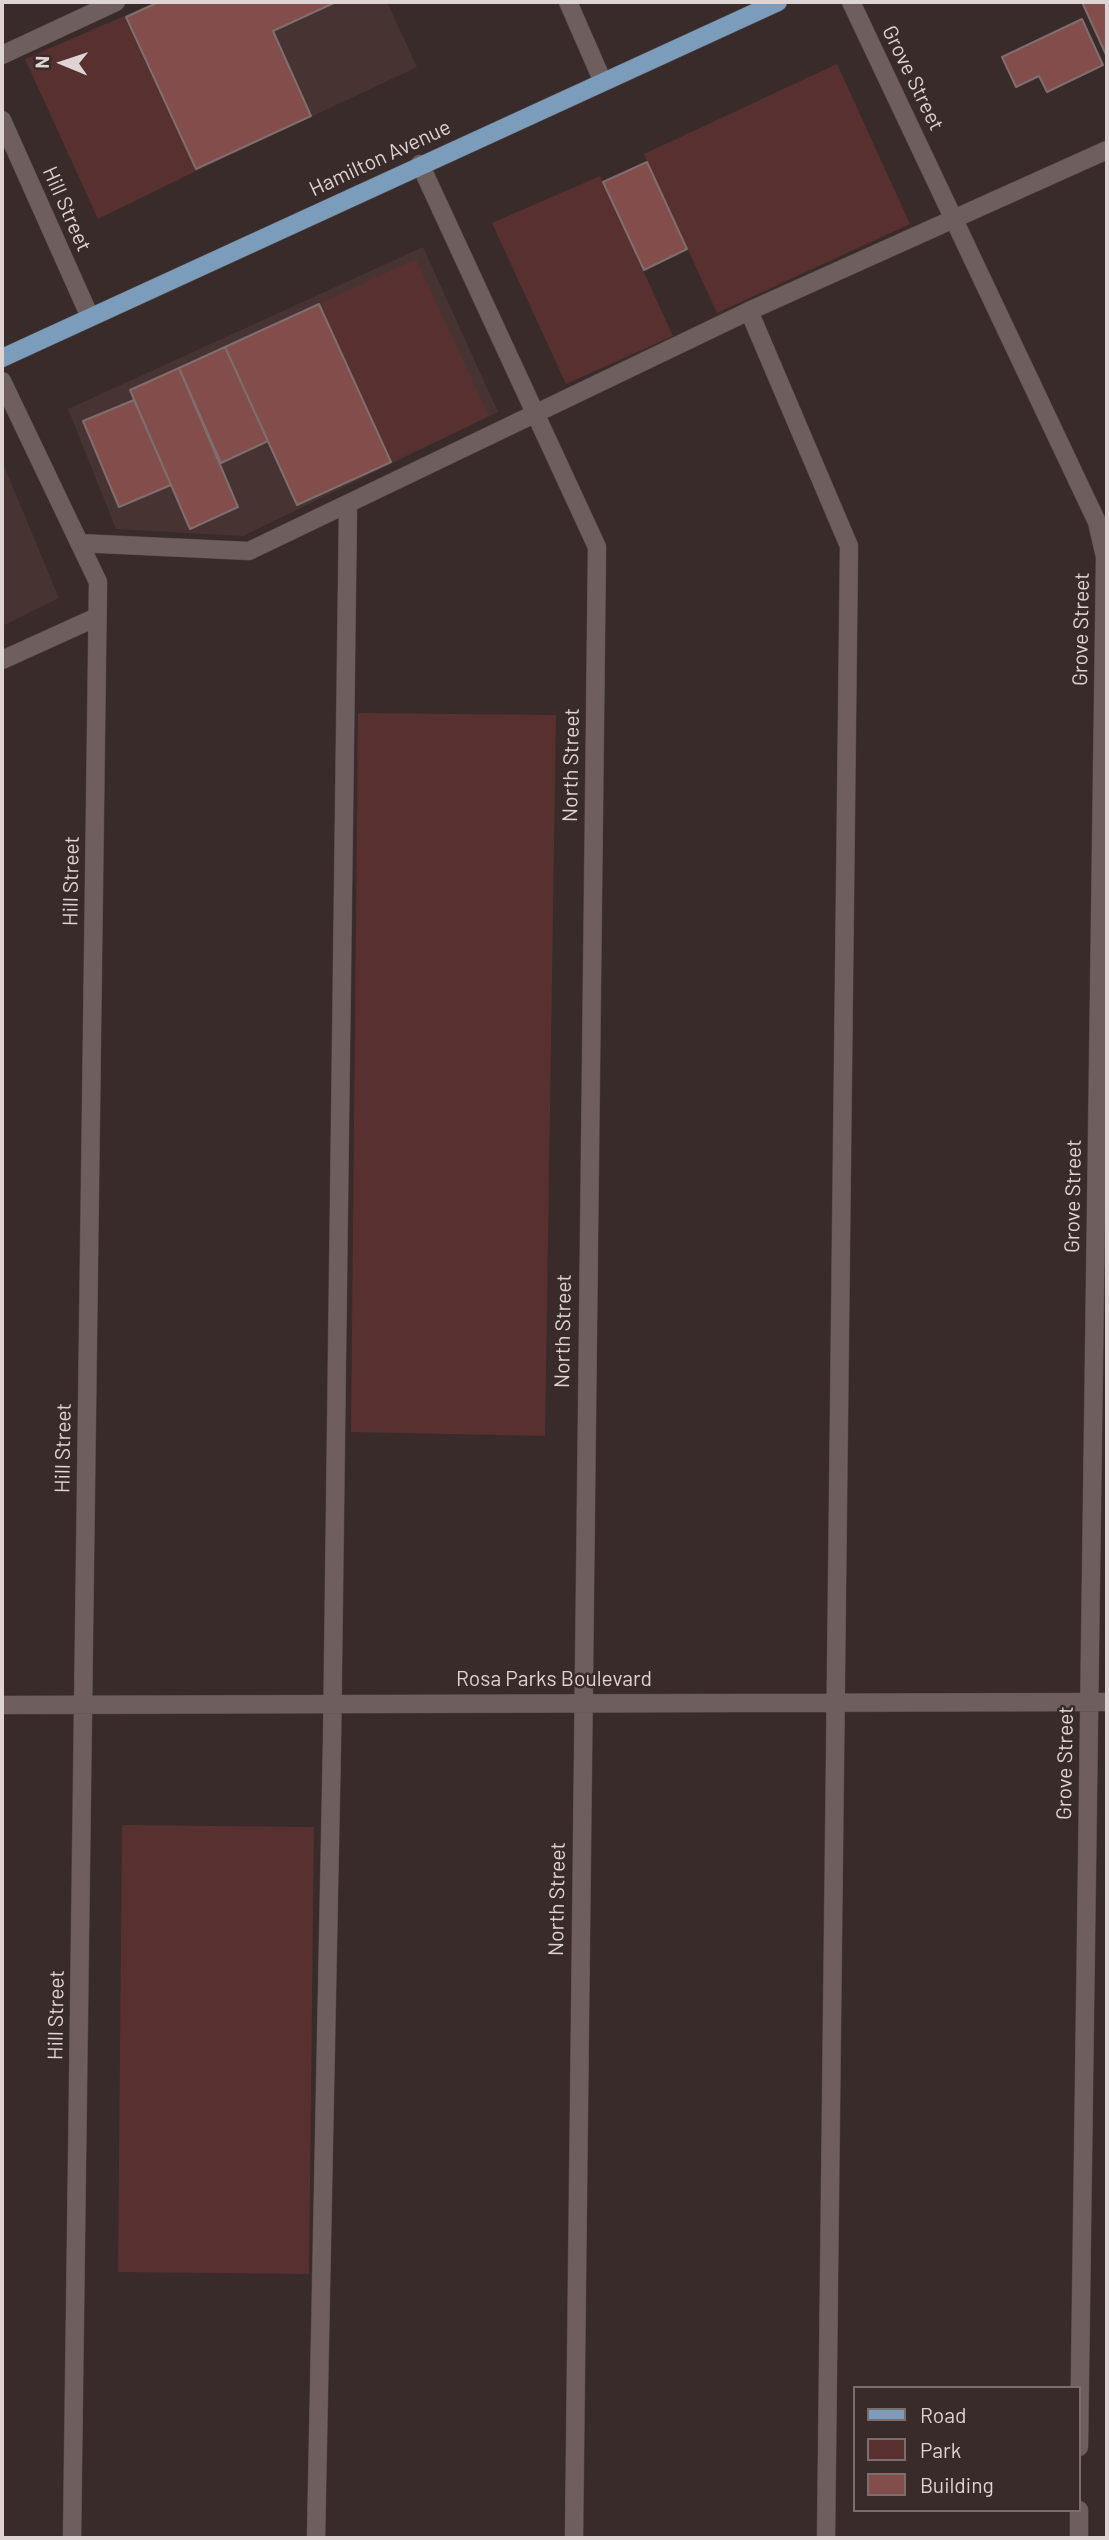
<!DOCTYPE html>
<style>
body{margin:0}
#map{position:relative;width:1109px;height:2540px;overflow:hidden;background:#392b2a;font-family:Barlow,sans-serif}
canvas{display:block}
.frame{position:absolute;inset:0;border:4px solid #ddd4d3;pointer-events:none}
.legend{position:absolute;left:853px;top:2386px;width:228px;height:126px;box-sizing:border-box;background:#392b2a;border:2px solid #7b6f6e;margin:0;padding:9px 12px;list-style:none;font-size:21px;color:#ddd4d3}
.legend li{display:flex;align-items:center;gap:14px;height:35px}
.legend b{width:35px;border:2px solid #7b6f6e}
.north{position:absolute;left:28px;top:28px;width:70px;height:70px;-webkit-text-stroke:5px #392b2a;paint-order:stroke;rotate:272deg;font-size:19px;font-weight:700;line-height:28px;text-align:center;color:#ddd4d3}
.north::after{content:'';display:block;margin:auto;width:24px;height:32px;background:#ddd4d3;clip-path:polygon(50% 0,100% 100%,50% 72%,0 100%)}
</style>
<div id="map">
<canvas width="1109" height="2540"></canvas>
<div class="frame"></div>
<ul class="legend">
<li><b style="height:9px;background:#7b9cbb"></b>Road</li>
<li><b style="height:19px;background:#583030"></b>Park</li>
<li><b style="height:19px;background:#834d4c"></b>Building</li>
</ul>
<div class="north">N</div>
</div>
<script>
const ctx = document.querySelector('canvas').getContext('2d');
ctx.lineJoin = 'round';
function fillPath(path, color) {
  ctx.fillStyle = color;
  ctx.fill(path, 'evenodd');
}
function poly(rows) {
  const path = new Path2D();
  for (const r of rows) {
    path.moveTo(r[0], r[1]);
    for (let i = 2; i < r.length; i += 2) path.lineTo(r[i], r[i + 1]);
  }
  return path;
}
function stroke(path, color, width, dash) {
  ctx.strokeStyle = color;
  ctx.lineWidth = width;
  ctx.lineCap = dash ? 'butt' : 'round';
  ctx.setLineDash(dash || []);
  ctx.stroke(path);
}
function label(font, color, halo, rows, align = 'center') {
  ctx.font = font + ' Barlow,sans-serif';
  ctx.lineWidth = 5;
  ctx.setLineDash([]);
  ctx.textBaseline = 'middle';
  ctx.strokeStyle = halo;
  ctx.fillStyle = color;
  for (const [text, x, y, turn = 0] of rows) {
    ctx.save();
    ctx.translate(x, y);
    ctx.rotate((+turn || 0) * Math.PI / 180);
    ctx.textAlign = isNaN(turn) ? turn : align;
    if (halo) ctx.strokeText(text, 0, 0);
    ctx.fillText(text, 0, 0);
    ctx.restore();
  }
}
fillPath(poly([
 [155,2,387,2,417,67,196,171,124,16],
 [423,247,498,412,243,536,116,529,68,409],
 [2,461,59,598,2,626]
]), '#483333');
fillPath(poly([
 [124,16,196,171,98,219,25,59],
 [837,64,910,224,717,313,644,154],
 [600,176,673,336,566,384,492,223],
 [416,259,489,416,391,462,319,304],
 [358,713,556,715,545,1436,351,1432],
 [122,1825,314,1827,309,2274,118,2272]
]), '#583030');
const building = poly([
 [159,2,336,2,273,31,311,116,196,169,126,17,159,2],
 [1082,2,1107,2,1107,57,1082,2],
 [1082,19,1103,65,1047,92,1039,76,1016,87,1002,57,1082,19],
 [647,162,687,249,644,270,603,182,647,162],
 [319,304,391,462,297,505,225,347,319,304],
 [225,347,268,441,221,463,179,368,225,347],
 [179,368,238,507,190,529,130,390,179,368],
 [134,400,171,485,119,507,83,421,134,400]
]);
fillPath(building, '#834d4c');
stroke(building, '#7f6e6e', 2);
const minor = poly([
 [568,2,603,82],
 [851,2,1097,522,1105,557,1079,2447],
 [2,55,116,2],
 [2,120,90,317],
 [420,164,597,547,574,2538],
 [749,311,849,546,826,2538],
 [2,381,98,582,72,2538],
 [79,543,249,551,749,311,1107,150],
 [2,660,97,617],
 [2,1705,1107,1702],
 [316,2538,332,1742,348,506],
 [1079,2538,1079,2510]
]);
const major = poly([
 [2,358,778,2]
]);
stroke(minor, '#544949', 19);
stroke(major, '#544949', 19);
stroke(minor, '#6e5f5e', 18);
stroke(major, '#7b9cbb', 18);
label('21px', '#ddd4d3', '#392b2a', [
 ["Grove Street",913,78,64],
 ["Hamilton Avenue",380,158,-25],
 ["Hill Street",67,209,66],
 ["Grove Street",1081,629,-89],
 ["North Street",571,765,-89],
 ["Hill Street",71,881,-89],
 ["Grove Street",1073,1196,-89],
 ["North Street",563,1331,-89],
 ["Hill Street",63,1448,-89],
 ["Rosa Parks Boulevard",554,1679],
 ["Grove Street",1065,1763,-89],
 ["North Street",557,1899,-89],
 ["Hill Street",56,2015,-89]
]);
</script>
